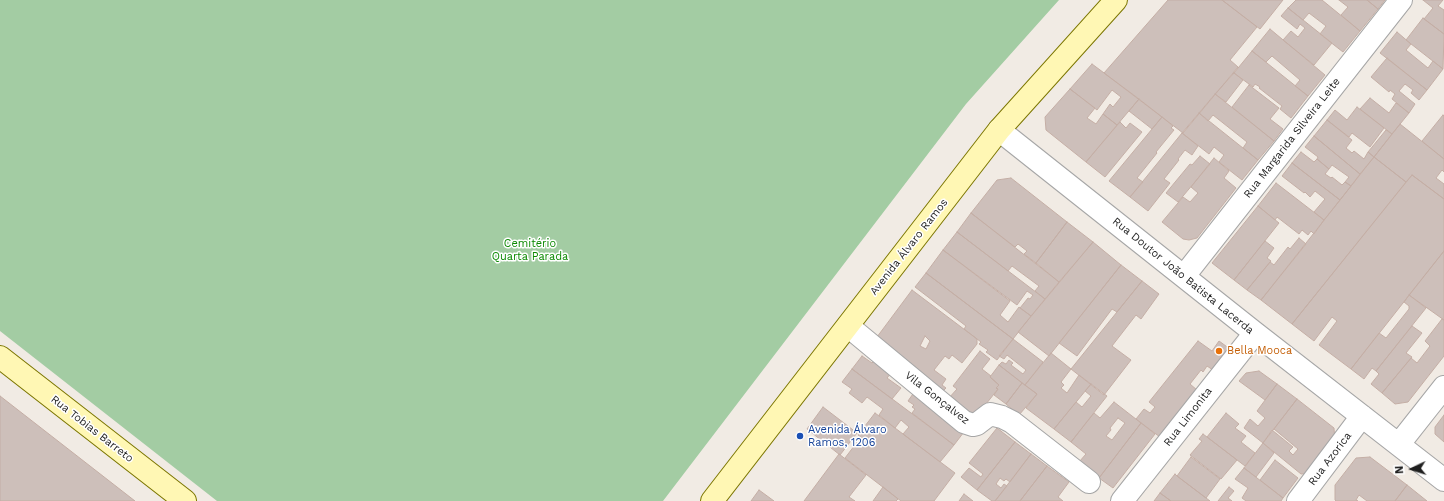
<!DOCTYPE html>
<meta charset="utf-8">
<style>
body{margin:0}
#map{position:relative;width:1444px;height:501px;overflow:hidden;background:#f1ebe4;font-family:"Work Sans",sans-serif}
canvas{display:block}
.north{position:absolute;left:1392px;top:449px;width:40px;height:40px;-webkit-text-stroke:3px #fff;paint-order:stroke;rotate:266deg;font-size:11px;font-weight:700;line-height:16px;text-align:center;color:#1f1f1f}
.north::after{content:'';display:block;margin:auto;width:14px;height:18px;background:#1f1f1f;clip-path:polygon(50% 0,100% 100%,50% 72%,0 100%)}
</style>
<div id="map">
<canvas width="1444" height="501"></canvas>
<div class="north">N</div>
</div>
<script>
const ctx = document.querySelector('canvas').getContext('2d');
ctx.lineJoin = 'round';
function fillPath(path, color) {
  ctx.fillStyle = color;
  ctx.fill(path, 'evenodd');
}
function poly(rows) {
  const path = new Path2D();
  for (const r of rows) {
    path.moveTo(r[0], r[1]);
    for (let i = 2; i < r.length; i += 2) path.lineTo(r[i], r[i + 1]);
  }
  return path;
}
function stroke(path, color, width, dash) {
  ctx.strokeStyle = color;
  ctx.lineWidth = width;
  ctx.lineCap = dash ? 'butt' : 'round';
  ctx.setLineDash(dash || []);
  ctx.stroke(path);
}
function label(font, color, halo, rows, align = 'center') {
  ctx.font = font + ' "Work Sans",sans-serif';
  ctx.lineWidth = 3;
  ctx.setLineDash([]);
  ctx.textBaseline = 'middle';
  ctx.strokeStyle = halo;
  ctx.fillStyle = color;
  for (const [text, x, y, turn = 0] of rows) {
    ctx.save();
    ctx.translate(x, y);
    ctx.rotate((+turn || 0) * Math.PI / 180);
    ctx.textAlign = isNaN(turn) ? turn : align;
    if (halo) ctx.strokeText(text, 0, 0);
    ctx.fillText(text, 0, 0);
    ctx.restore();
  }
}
fillPath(poly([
 [0,0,1059,0,966,104,663,501,217,501,0,331]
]), '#a3cca3');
const building = poly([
 [1168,0,1222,0,1257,27,1230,60,1238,67,1183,133,1104,73,1168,0],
 [1222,0,1283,0,1260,29,1222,0],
 [1296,0,1322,0,1360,31,1343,52,1320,34,1326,26,1309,13,1303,20,1288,8,1296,0],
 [1339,0,1367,0,1378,9,1360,31,1341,15,1348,7,1339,0],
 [1367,0,1385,0,1378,9,1367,0],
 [1423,0,1443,0,1438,6,1444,10,1444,34,1424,19,1433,8,1423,0],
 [1288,8,1332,43,1314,65,1283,40,1291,31,1298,37,1305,28,1300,24,1297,29,1281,16,1288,8],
 [1423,18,1444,34,1443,69,1406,40,1423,18],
 [1270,29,1325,75,1308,96,1295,86,1300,80,1272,56,1266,62,1252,51,1270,29],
 [1397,32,1411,44,1406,50,1428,68,1433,61,1443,69,1427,90,1380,53,1397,32],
 [1252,51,1308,96,1291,118,1280,109,1282,106,1259,88,1260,87,1255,84,1253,87,1234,73,1252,51],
 [1387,58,1427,90,1419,100,1411,93,1413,90,1405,84,1399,91,1415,104,1409,113,1392,99,1395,94,1390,90,1389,92,1371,77,1387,58],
 [1092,64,1139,99,1117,125,1103,114,1110,104,1113,107,1121,97,1112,90,1097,110,1070,89,1092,64],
 [1234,73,1243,80,1226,102,1215,94,1234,73],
 [1249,85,1279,108,1270,119,1283,129,1274,141,1232,107,1249,85],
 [1070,89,1095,108,1087,118,1096,124,1103,114,1117,125,1086,162,1046,130,1045,117,1070,89],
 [1215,94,1274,141,1258,160,1243,148,1247,142,1213,115,1208,121,1199,113,1215,94],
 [1370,98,1389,113,1396,103,1409,113,1392,134,1360,109,1370,98],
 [1139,99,1162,117,1152,129,1129,111,1139,99],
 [1357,107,1384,128,1370,147,1352,133,1349,137,1327,120,1335,110,1347,120,1357,107],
 [1199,113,1258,160,1242,180,1219,162,1224,155,1214,147,1209,154,1182,133,1199,113],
 [1443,115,1444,116,1444,159,1422,141,1443,115],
 [1162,117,1173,126,1171,128,1174,130,1156,152,1157,153,1137,178,1143,182,1130,197,1109,181,1162,117],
 [1327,120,1352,140,1346,148,1352,153,1354,151,1364,159,1368,152,1374,157,1360,174,1314,136,1327,120],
 [1120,122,1126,128,1130,123,1142,132,1105,177,1086,162,1120,122],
 [1400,124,1444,159,1444,172,1442,170,1436,178,1444,184,1444,199,1412,175,1406,182,1374,157,1400,124],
 [1386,130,1392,134,1374,157,1368,152,1386,130],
 [1182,133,1198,146,1192,155,1185,150,1178,159,1179,160,1164,179,1170,183,1148,211,1130,197,1182,133],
 [1314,136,1360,174,1351,186,1345,182,1349,177,1332,165,1329,169,1317,159,1318,157,1305,147,1314,136],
 [1301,152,1314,162,1317,159,1329,169,1325,174,1331,178,1332,177,1342,185,1345,182,1351,186,1340,200,1292,163,1301,152],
 [1200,156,1210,164,1178,202,1166,193,1190,164,1192,165,1200,156],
 [1374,157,1406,182,1292,324,1261,300,1374,157],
 [1214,158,1229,171,1224,178,1236,188,1197,238,1189,240,1183,239,1162,222,1183,197,1190,202,1198,193,1191,187,1214,158],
 [1292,163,1340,200,1324,220,1314,212,1325,199,1315,191,1310,197,1305,192,1304,193,1282,176,1292,163],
 [1412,175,1444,199,1444,251,1351,369,1319,345,1337,321,1332,317,1314,341,1292,324,1412,175],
 [1011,178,1067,222,1036,263,1024,254,1027,251,1018,244,1015,247,971,213,997,180,1011,178],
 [1276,183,1324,220,1314,234,1311,231,1308,235,1302,230,1299,234,1277,217,1275,220,1258,206,1276,183],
 [1258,206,1279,223,1234,280,1212,263,1258,206],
 [971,213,1059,282,1045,299,1035,291,1039,286,1012,266,1008,271,957,232,971,213],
 [1067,222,1093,242,1059,282,1036,263,1067,222],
 [957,232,1045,299,1031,316,1020,308,1028,298,1030,299,1033,295,1027,291,1017,305,943,250,957,232],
 [1299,238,1306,244,1261,300,1247,290,1270,262,1274,265,1288,247,1290,249,1299,238],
 [1265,241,1274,248,1267,258,1271,261,1247,290,1234,280,1265,241],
 [1093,242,1121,265,1049,356,1018,332,1093,242],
 [943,250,1010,301,1000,315,1008,322,1019,307,1031,316,1013,339,926,273,943,250],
 [1444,251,1444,320,1409,295,1444,251],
 [1121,265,1142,281,1117,312,1112,309,1077,356,1059,343,1121,265],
 [926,273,1013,339,997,360,986,352,988,350,979,344,981,342,964,329,966,326,915,287,926,273],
 [1142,281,1159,294,1141,319,1136,315,1112,346,1131,360,1104,395,1071,369,1142,281],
 [912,290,977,339,977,344,962,363,952,355,949,359,945,356,934,370,946,379,942,385,946,388,941,393,916,374,919,370,877,337,912,290],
 [925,336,930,341,926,349,920,346,925,336],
 [1409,295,1426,308,1376,371,1372,368,1364,379,1351,369,1379,333,1386,338,1409,309,1409,306,1404,302,1409,295],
 [1442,319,1444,320,1444,356,1408,402,1395,404,1382,393,1411,358,1417,363,1430,346,1425,341,1442,319],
 [1412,326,1422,333,1406,353,1412,357,1382,393,1371,384,1379,374,1376,371,1412,326],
 [1013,339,1043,362,1025,385,999,365,1002,362,1006,364,1009,360,1013,363,1011,365,1023,374,1026,370,1007,355,1004,359,999,356,1013,339],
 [1198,341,1212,351,1219,341,1230,349,1213,370,1207,366,1203,372,1201,370,1190,384,1197,390,1160,437,1136,419,1144,409,1150,413,1155,407,1149,402,1198,341],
 [980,351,990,359,982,369,991,376,990,377,999,385,996,388,998,389,974,419,948,399,957,389,953,386,980,351],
 [1051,353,1071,369,1061,382,1064,385,1061,388,1067,393,1079,375,1091,384,1054,429,1026,408,1037,394,1025,385,1051,353],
 [862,356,872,363,874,361,891,373,887,378,901,388,892,399,852,369,862,356],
 [999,365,1022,383,1006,404,994,395,998,389,996,388,999,385,990,377,999,365],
 [852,369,954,445,940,462,903,434,909,427,901,420,895,428,879,415,883,409,867,397,862,403,849,393,852,389,842,382,852,369],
 [1259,371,1277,384,1265,400,1239,381,1246,373,1259,371],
 [1022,383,1037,394,1019,415,1006,404,1022,383],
 [1091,384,1107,396,1071,442,1054,429,1076,402,1082,407,1091,396,1085,391,1091,384],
 [1277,384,1297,399,1263,443,1244,428,1250,419,1258,426,1265,418,1257,411,1277,384],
 [915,391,967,428,954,445,912,413,915,409,912,407,914,405,908,401,915,391],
 [0,396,135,501,0,501,0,396],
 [1297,399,1334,428,1335,442,1312,473,1301,474,1263,443,1272,430,1293,447,1289,451,1293,455,1298,449,1274,429,1297,399],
 [1114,402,1141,423,1099,478,1079,462,1086,454,1071,442,1094,413,1100,418,1114,402],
 [1118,418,1125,423,1112,440,1106,436,1111,430,1110,428,1118,418],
 [823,407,857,433,840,455,807,429,823,407],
 [875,413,955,473,934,501,901,501,845,458,861,437,858,435,875,413],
 [1226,413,1239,424,1235,428,1246,436,1241,442,1255,453,1245,466,1207,437,1226,413],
 [1444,415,1444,442,1435,434,1435,427,1444,415],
 [1141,423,1155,434,1113,488,1099,478,1141,423],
 [997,428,1015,442,977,490,961,477,969,468,981,477,983,474,969,463,997,428],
 [1203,434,1237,460,1221,479,1190,455,1202,441,1199,439,1203,434],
 [1015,442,1031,454,1010,482,1006,479,1004,481,1000,478,996,484,1001,488,1004,484,1007,486,995,501,992,501,977,490,1015,442],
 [1263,443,1274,453,1256,477,1244,468,1263,443],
 [839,454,866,475,849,497,855,501,804,501,839,454],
 [1031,454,1047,466,1020,501,995,501,1031,454],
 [1191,457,1220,479,1206,498,1177,476,1191,457],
 [1370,457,1407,485,1395,501,1367,501,1359,495,1356,500,1358,501,1336,501,1335,500,1335,485,1356,458,1370,457],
 [1275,460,1298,478,1283,498,1260,480,1275,460],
 [1047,466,1069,482,1058,497,1063,501,1020,501,1047,466],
 [1244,468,1283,498,1281,501,1246,501,1242,498,1248,488,1235,479,1244,468],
 [1175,474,1177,476,1210,501,1171,501,1160,493,1175,474],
 [1407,485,1427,501,1395,501,1407,485],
 [883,487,898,499,896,501,873,501,883,487],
 [1229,487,1234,491,1228,498,1232,501,1218,501,1229,487],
 [759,490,774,501,751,501,759,490],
 [1160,493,1171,501,1154,501,1160,493],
 [964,494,973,501,959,501,964,494]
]);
fillPath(building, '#cdbfba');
stroke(building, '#c4aea5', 1);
const street = poly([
 [999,130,1255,333,1444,480],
 [1184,276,1401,0],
 [848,326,964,422,973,425,977,424,990,414,1002,417,1012,422,1089,482],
 [1399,444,1444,387],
 [1122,501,1255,333],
 [1298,501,1362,416]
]);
const secondary = poly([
 [0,357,185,501],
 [712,501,999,130,1116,0]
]);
stroke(street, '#a6a6a6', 24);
stroke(secondary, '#7c7600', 24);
stroke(street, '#fff', 22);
stroke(secondary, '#fff7b4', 22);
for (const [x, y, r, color] of [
 [1219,351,4,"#e8710a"],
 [800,436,4,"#1a4fb4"]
]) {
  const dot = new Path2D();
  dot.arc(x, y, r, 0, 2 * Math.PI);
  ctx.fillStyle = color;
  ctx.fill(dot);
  stroke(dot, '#fff', 1.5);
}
label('11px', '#1f1f1f', '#fff', [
 ["Rua Margarida Silveira Leite",1292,138,-52],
 ["Avenida Álvaro Ramos",909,247,-52],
 ["Rua Doutor João Batista Lacerda",1183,276,39],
 ["Vila Gonçalvez",937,398,38],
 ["Rua Limonita",1188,417,-52],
 ["Rua Tobias Barreto",92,429,38],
 ["Rua Azorica",1330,459,-53]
]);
label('11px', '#0a8900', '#fff', [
 ["Cemitério",530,244],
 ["Quarta Parada",530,257]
]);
label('11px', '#c56008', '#fff', [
 ["Bella Mooca",1227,351]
], 'left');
label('11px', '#164399', '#fff', [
 ["Avenida Álvaro",808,430],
 ["Ramos, 1206",808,443]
], 'left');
</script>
